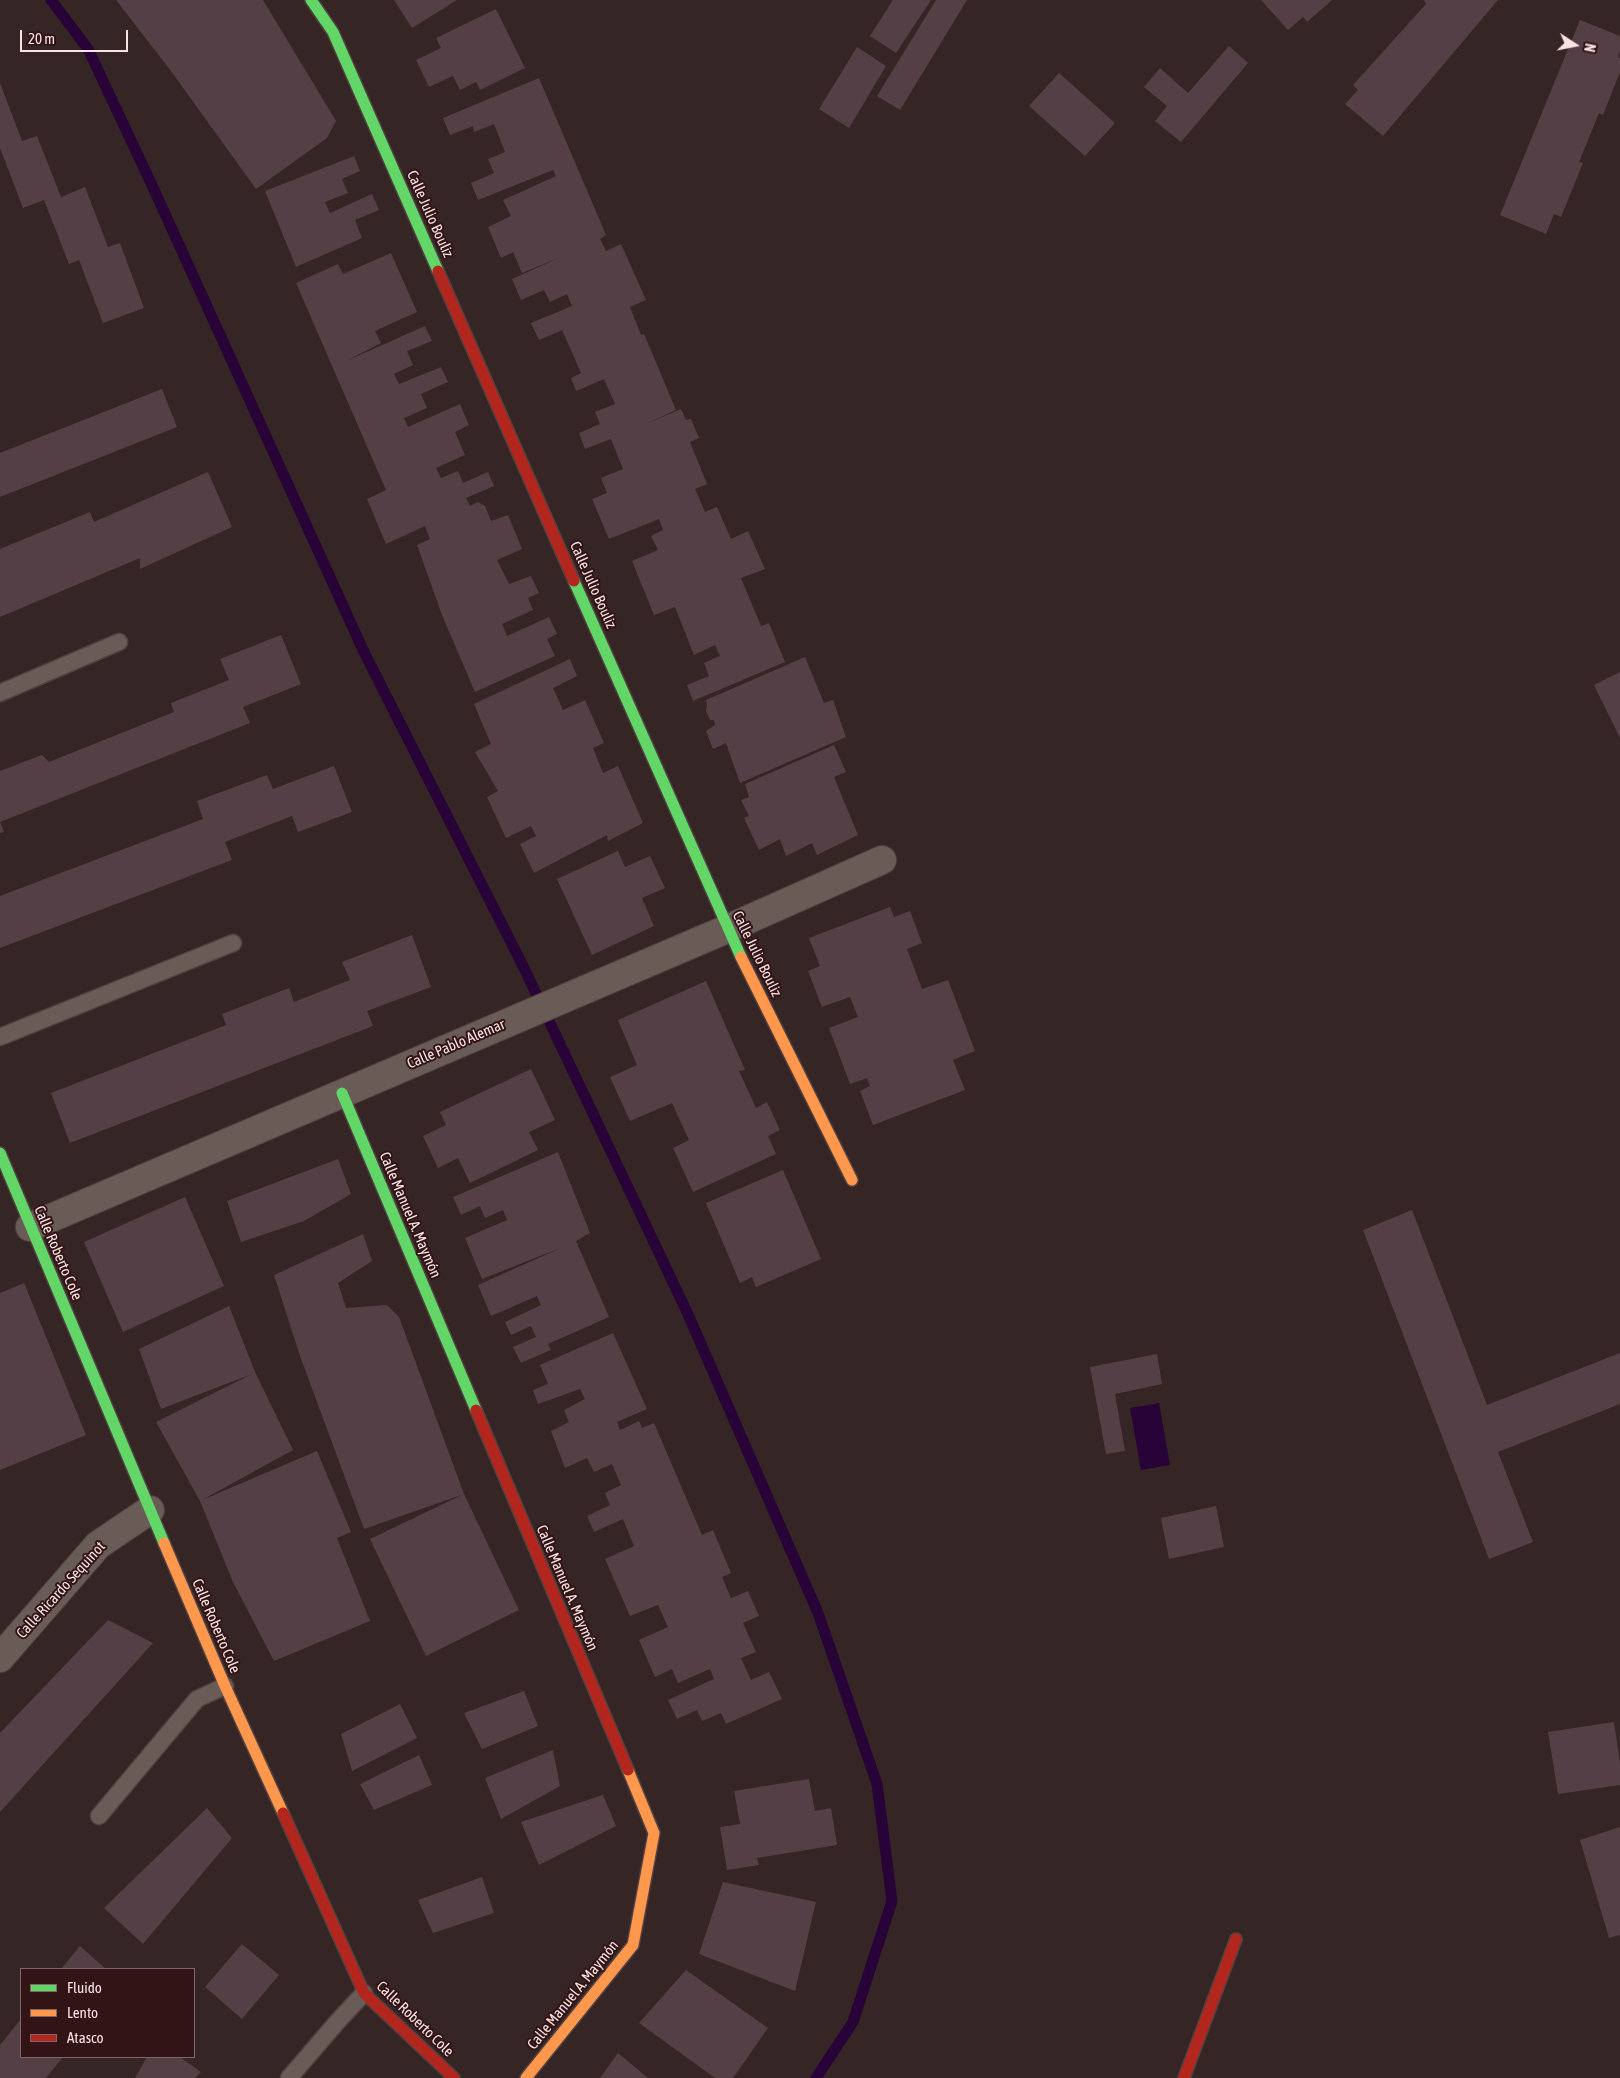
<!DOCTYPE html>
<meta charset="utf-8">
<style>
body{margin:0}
#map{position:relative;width:1620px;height:2078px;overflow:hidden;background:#362525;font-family:"Asap Condensed",sans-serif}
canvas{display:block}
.legend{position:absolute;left:20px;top:1968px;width:175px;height:90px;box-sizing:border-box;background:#321416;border:1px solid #826768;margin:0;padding:6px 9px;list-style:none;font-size:15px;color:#f9e3e3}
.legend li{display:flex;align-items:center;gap:10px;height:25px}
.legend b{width:25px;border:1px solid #826768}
.north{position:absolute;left:1550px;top:20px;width:50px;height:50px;-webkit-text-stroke:4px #321416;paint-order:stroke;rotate:101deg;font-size:14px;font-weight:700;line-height:20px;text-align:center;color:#f9e3e3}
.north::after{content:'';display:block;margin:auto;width:18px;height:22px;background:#f9e3e3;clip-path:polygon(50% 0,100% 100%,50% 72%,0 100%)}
.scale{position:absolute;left:20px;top:30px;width:108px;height:22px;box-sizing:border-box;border:2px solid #f9e3e3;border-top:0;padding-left:6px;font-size:15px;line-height:18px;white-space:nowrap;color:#f9e3e3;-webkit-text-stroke:4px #321416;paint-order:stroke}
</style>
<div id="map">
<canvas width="1620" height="2078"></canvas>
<ul class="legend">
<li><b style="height:6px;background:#63d668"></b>Fluido</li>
<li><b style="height:6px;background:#ff974d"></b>Lento</li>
<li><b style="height:6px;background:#b3261e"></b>Atasco</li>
</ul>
<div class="north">N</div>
<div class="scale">20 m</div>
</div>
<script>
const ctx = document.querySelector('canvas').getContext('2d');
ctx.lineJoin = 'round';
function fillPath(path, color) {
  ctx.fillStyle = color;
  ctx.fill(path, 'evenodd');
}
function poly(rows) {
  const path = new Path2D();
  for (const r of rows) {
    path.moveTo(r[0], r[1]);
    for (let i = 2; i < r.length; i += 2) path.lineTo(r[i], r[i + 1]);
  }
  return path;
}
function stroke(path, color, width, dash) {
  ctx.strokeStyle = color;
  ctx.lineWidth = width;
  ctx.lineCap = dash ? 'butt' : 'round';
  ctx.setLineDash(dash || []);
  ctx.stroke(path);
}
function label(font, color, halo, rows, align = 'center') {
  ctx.font = font + ' "Asap Condensed",sans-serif';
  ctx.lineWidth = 4;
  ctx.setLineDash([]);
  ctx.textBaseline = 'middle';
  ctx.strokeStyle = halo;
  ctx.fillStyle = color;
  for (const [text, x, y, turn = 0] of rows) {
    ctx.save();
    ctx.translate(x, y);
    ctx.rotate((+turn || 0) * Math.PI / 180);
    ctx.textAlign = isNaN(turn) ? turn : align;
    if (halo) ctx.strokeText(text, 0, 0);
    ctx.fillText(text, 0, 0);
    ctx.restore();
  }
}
fillPath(poly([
 [1159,1403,1170,1465,1141,1470,1130,1408]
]), '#270338');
stroke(poly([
 [51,0,88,49,151,183,364,652,523,966,687,1312,818,1613,877,1784,892,1901,853,2022,816,2078]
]), '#270338', 11);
fillPath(poly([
 [116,0,263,0,336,121,327,138,256,189,171,71],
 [394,0,457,0,412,28],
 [893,0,931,0,896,53,870,36],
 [936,0,967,0,900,110,877,96],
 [1261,0,1332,0,1307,22,1303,17,1288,30],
 [1424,0,1498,0,1383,136,1345,104,1358,90,1353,85,1426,4],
 [496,9,525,68,480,90,476,82,460,90,453,76,429,87,416,60,441,48,436,38],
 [1580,20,1620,36,1620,51,1618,57,1620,58,1620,72,1603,115,1599,113,1579,162,1583,163,1561,217,1554,214,1546,234,1500,215],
 [1229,46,1248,63,1181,142,1155,121,1167,106,1144,87,1160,68,1188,93],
 [857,47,886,66,849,128,819,109],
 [1059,73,1115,123,1085,156,1029,106],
 [539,78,606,235,600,239,606,251,621,244,646,300,630,307,641,335,644,334,676,410,646,424,681,409,686,420,691,419,699,438,690,442,707,484,695,489,705,512,717,507,731,539,748,531,765,569,741,578,761,626,769,623,785,662,693,701,687,685,709,676,704,663,720,656,715,645,694,655,675,607,654,615,632,561,658,550,651,536,663,530,659,519,609,539,592,499,607,493,601,478,623,469,611,439,585,449,579,433,600,424,595,412,615,404,604,379,576,391,571,378,581,373,562,330,539,340,531,323,572,306,567,294,550,302,544,290,521,300,512,279,561,257,522,273,513,252,501,258,488,227,511,216,503,200,556,176,553,170,478,200,471,183,494,173,488,159,505,152,494,124,474,132,473,126,450,135,443,118],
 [0,83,22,141,37,136,61,197,85,187,108,247,120,243,144,308,103,323,79,260,69,264,44,200,23,208,0,148],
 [354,156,360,171,342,179,348,193,325,202,330,213,372,194,379,210,355,220,362,238,296,267,265,191],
 [391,253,417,312,375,331,381,343,346,361,425,326,432,341,407,351,413,365,394,374,399,384,441,367,448,382,421,394,427,408,404,418,408,427,460,404,469,425,455,432,465,455,436,468,441,478,458,471,463,483,488,472,494,486,466,498,470,506,478,502,485,506,491,521,508,515,522,549,497,560,509,584,531,576,539,593,528,598,533,610,502,624,507,636,549,617,557,634,547,639,555,656,475,692,442,615,417,545,430,539,425,526,386,544,367,499,386,490,296,283,338,264,343,274],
 [162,389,177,427,0,497,0,453],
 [208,472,232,527,140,569,140,558,0,617,0,549,90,512,94,522],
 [281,635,301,684,243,707,250,723,0,822,4,832,0,833,0,771,42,755,49,762,174,712,171,703,229,680,220,659],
 [805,657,824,703,833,700,846,737,740,783,726,743,713,749,706,731,715,725,714,720,710,720,706,711,707,706,706,700],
 [570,659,577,676,553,688,563,710,585,700,604,743,593,748,603,773,618,766,643,823,608,841,607,835,534,873,520,844,536,836,531,826,506,838,487,797,498,791,475,752,491,744,474,704],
 [1620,672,1620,738,1594,685],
 [834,745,846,772,834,777,858,835,817,855,812,843,786,856,780,839,759,850,744,818,749,816,741,800,749,797,745,784],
 [334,766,352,812,298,832,292,816,225,842,232,860,0,948,0,896,203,819,197,801,267,775,273,789],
 [618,851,625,867,650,856,665,888,642,898,654,926,592,955,557,879],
 [890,907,894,917,910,911,922,943,907,949,922,989,948,980,975,1051,953,1060,965,1090,873,1125,860,1091,870,1086,867,1078,850,1084,829,1028,858,1017,850,997,822,1007,808,971,820,966,809,938],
 [412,935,431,987,367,1011,373,1026,70,1143,51,1093,226,1025,222,1014,289,988,294,1002,350,980,342,962],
 [706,981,745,1070,739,1071,756,1108,767,1102,780,1130,768,1136,776,1154,693,1192,673,1148,689,1140,672,1103,630,1121,610,1077,637,1065,618,1020],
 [531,1069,555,1120,529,1132,538,1150,470,1183,458,1158,438,1168,423,1136,446,1125,440,1112],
 [558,1152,590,1233,576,1241,609,1317,548,1344,551,1350,521,1363,513,1347,536,1337,531,1326,511,1335,505,1322,541,1305,537,1296,491,1316,478,1285,563,1247,482,1279,465,1238,507,1220,503,1210,485,1218,480,1206,461,1215,453,1197],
 [338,1159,351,1194,304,1221,241,1242,227,1201],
 [783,1170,821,1259,756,1287,752,1277,740,1283,706,1203],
 [185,1197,224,1286,123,1332,84,1242],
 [1412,1210,1487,1405,1620,1353,1620,1404,1498,1452,1533,1542,1489,1559,1363,1230],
 [363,1234,372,1261,338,1283,346,1308,387,1305,399,1317,464,1494,364,1529,300,1356,274,1275],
 [24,1283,86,1435,0,1470,0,1293],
 [229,1306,255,1372,293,1450,202,1500,317,1451,351,1532,337,1538,370,1621,274,1661,233,1582,200,1501,156,1422,252,1374,161,1409,139,1349],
 [613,1333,647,1409,617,1422,620,1430,639,1421,642,1428,654,1423,702,1535,713,1530,731,1573,722,1577,731,1598,748,1591,759,1616,743,1623,756,1652,741,1658,751,1680,769,1672,782,1699,726,1724,721,1713,702,1721,697,1710,677,1719,668,1700,714,1679,710,1669,678,1683,672,1669,655,1677,639,1640,668,1627,658,1605,630,1616,605,1559,634,1546,623,1519,594,1532,587,1516,610,1505,605,1493,621,1485,612,1464,594,1472,587,1458,565,1468,551,1431,569,1422,564,1410,585,1399,580,1389,538,1404,533,1390,548,1384,540,1365],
 [1157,1354,1162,1384,1115,1394,1125,1451,1106,1454,1090,1367],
 [464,1494,519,1610,426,1656,370,1539],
 [1216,1506,1224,1547,1169,1559,1161,1518],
 [108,1620,153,1643,0,1812,0,1733],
 [524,1691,538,1726,482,1749,464,1713],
 [400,1704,417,1738,352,1771,341,1734],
 [1614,1722,1620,1763,1620,1785,1558,1794,1548,1732],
 [553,1750,560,1786,501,1819,485,1778],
 [419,1755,432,1785,374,1810,360,1784],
 [809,1779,815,1811,831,1808,837,1845,757,1858,759,1865,727,1870,720,1827,740,1824,734,1791],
 [603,1795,616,1826,539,1865,521,1822],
 [207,1808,232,1838,143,1944,104,1908],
 [1620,1827,1620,1935,1609,1938,1580,1840],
 [482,1877,494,1913,433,1933,418,1900],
 [723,1882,816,1902,795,1991,699,1954],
 [242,1944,279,1975,242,2019,205,1987],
 [80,1946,106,1969,61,1969],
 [686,1970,768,2028,733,2078,715,2078,639,2023],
 [21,2019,21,2057,63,2057,46,2078,0,2078,0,2045],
 [618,2053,648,2078,600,2078],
 [147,2057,180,2057,201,2072,195,2078,135,2078]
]), '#543f46');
const lane = poly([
 [0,693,119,642],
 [0,1037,233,943],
 [99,1816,197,1699,225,1686],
 [289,2078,338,2021,364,1993]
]);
const street = poly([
 [30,1227,727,929,882,860],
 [0,1658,98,1545,150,1510]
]);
const fast = poly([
 [311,0,333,32,438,271],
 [574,581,741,957],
 [342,1093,476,1410],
 [0,1153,164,1543]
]);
const slow = poly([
 [741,957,852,1180],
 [164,1543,225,1686,283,1813],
 [526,2078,633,1945,654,1833,628,1770]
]);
const jam = poly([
 [438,271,574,581],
 [476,1410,628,1770],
 [283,1813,364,1993,454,2078],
 [1184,2078,1236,1939]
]);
stroke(lane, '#504141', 19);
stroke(street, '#504141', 30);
stroke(fast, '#504141', 14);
stroke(slow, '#504141', 14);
stroke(jam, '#504141', 14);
stroke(lane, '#695c57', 16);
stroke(street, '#695c57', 28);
stroke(fast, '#63d668', 11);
stroke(slow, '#ff974d', 11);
stroke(jam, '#b3261e', 11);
label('15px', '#f9e3e3', '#321416', [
 ["Calle Julio Bouliz",430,214,66],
 ["Calle Julio Bouliz",593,585,66],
 ["Calle Julio Bouliz",757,954,64],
 ["Calle Pablo Alemar",456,1044,-23],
 ["Calle Manuel A. Maymón",410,1215,67],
 ["Calle Roberto Cole",58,1253,67],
 ["Calle Manuel A. Maymón",567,1588,67],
 ["Calle Ricardo Sequinot",61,1590,-48],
 ["Calle Roberto Cole",216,1626,67],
 ["Calle Manuel A. Maymón",573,1995,-51],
 ["Calle Roberto Cole",415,2019,44]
]);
</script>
